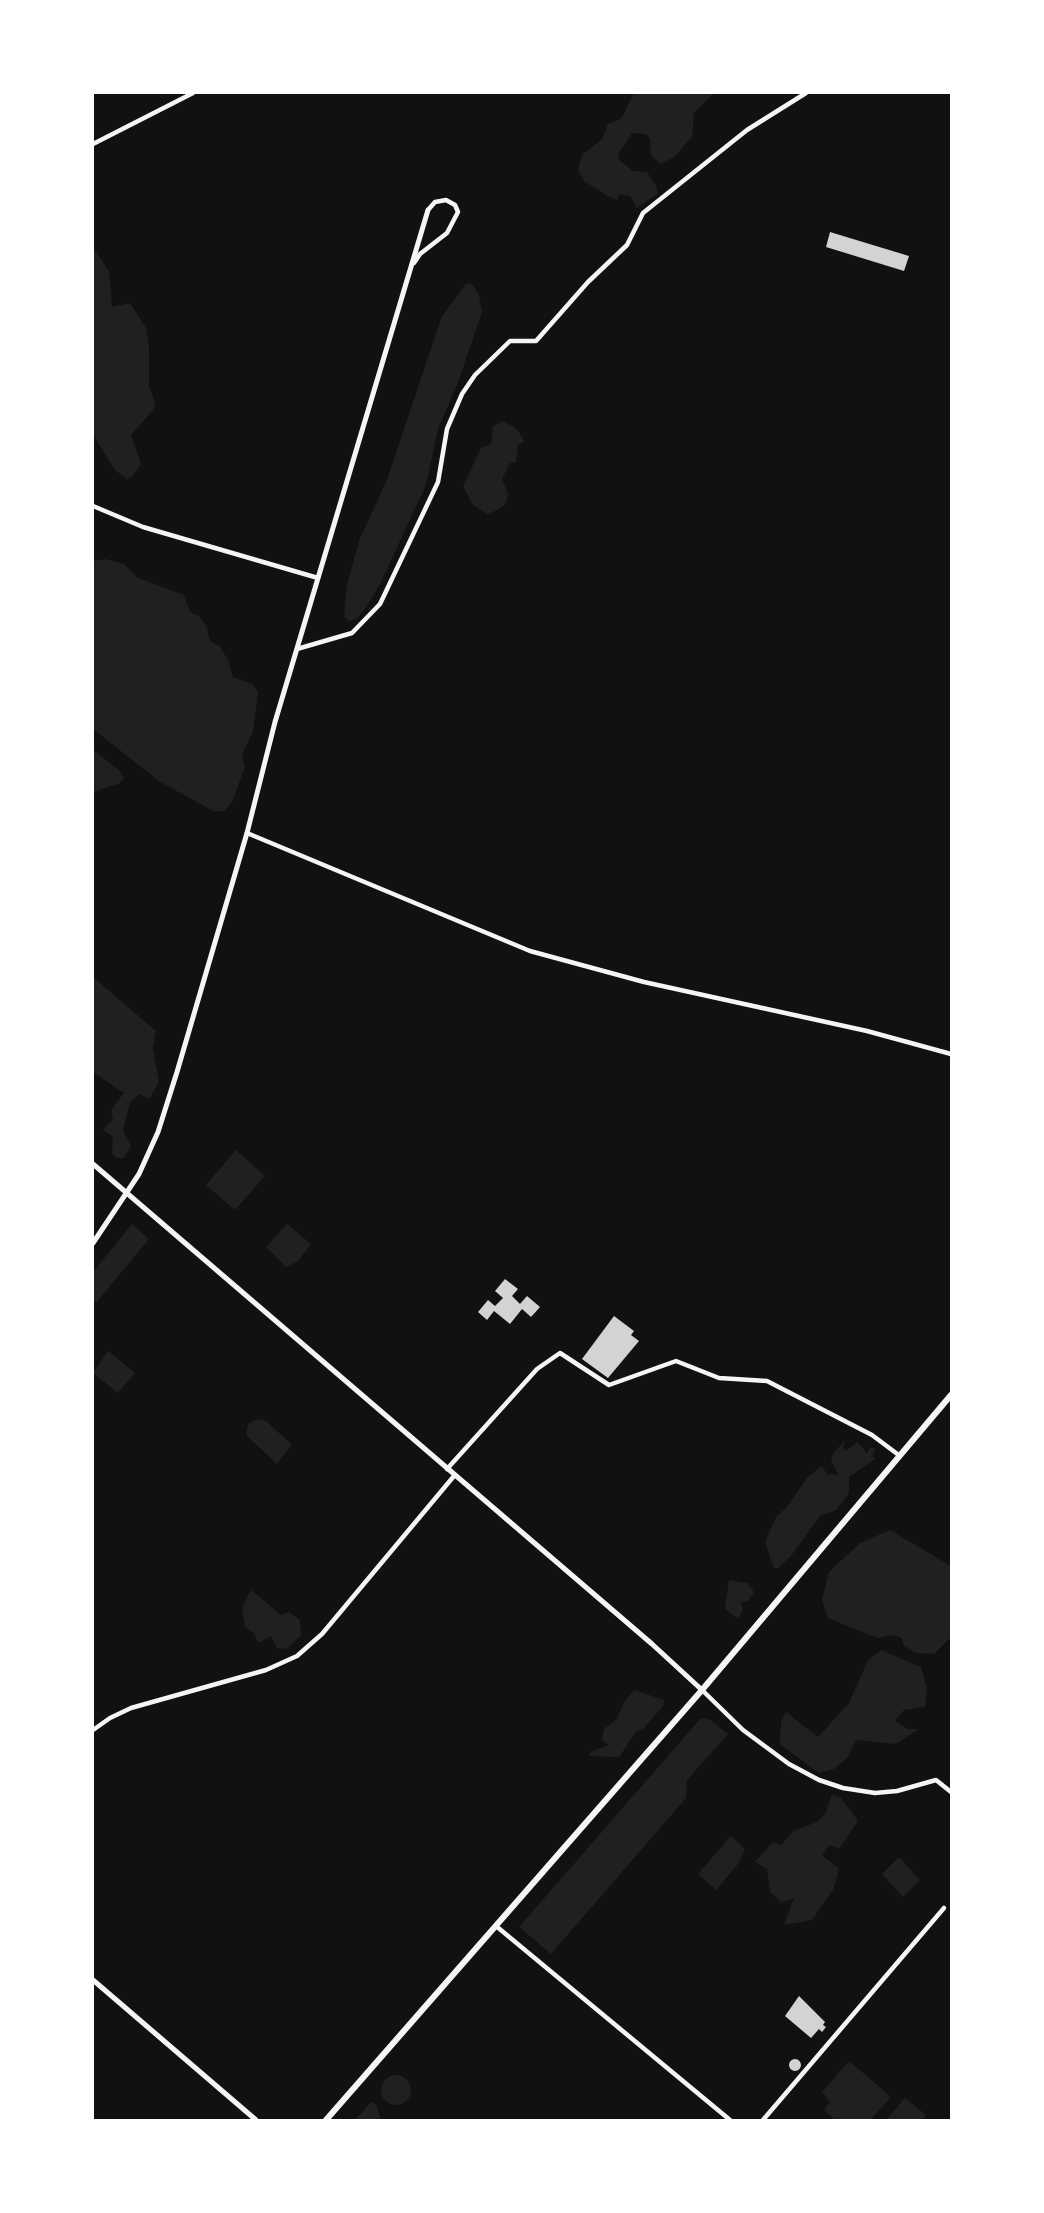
<!DOCTYPE html>
<style>
body{margin:0}
#map{position:relative;width:1044px;height:2213px;overflow:hidden;background:#111;font-family:"Source Sans 3",sans-serif}
canvas{display:block}
.frame{position:absolute;inset:0;border:94px solid #fff;pointer-events:none}
</style>
<div id="map">
<canvas width="1044" height="2213"></canvas>
<div class="frame"></div>
</div>
<script>
const ctx = document.querySelector('canvas').getContext('2d');
ctx.lineJoin = 'round';
function fillPath(path, color) {
  ctx.fillStyle = color;
  ctx.fill(path, 'evenodd');
}
function poly(rows) {
  const path = new Path2D();
  for (const r of rows) {
    if (r.length === 3) {
      path.moveTo(r[0] + r[2], r[1]);
      path.arc(r[0], r[1], r[2], 0, 2 * Math.PI);
      continue;
    }
    path.moveTo(r[0], r[1]);
    for (let i = 2; i < r.length; i += 2) path.lineTo(r[i], r[i + 1]);
  }
  return path;
}
function stroke(path, color, width, dash) {
  ctx.strokeStyle = color;
  ctx.lineWidth = width;
  ctx.lineCap = dash ? 'butt' : 'round';
  ctx.setLineDash(dash || []);
  ctx.stroke(path);
}
fillPath(poly([
 [634,93,714,93,694,113,692,137,674,157,661,164,651,155,650,139,646,134,632,133,618,155,620,161,633,171,647,172,657,187,657,194,637,208,630,196,620,194,617,200,606,195,584,181,578,169,582,155,602,139,608,124,621,119],
 [93,246,109,272,112,307,130,303,146,328,149,347,149,386,155,402,153,410,131,435,141,464,133,476,127,479,115,470,93,435],
 [466,284,472,284,479,295,482,312,459,380,438,429,426,485,381,582,365,609,356,619,349,621,344,617,347,585,360,538,387,480,442,316],
 [503,421,517,429,524,441,518,445,516,462,510,463,502,479,508,493,505,505,488,515,473,505,463,486,481,448,491,444,493,426],
 [105,559,124,564,138,578,184,595,190,612,199,616,207,628,210,641,220,647,228,660,233,677,252,684,258,692,253,731,242,755,245,767,232,802,224,811,213,811,159,781,93,729,93,561],
 [93,750,119,770,124,778,120,783,93,792],
 [93,977,156,1031,153,1048,159,1082,149,1099,140,1094,130,1102,123,1131,131,1146,124,1158,117,1158,112,1153,113,1137,103,1130,113,1119,111,1110,124,1093,93,1072],
 [236,1150,265,1176,235,1210,206,1185],
 [132,1224,149,1239,96,1303,93,1300,93,1272],
 [287,1224,311,1244,298,1261,286,1267,266,1247],
 [108,1351,135,1373,118,1393,93,1373],
 [258,1419,266,1421,292,1445,277,1464,246,1435,248,1424],
 [846,1440,843,1447,845,1451,858,1442,867,1454,870,1447,876,1449,872,1455,875,1459,849,1477,849,1493,836,1510,820,1516,791,1556,778,1568,774,1568,765,1542,776,1517,786,1508,807,1478,822,1466,827,1474,838,1475,831,1460,834,1452],
 [890,1530,951,1566,951,1637,934,1654,916,1653,904,1646,902,1638,894,1635,877,1638,828,1618,822,1600,829,1572,860,1543],
 [729,1580,747,1583,754,1592,748,1601,741,1602,743,1609,738,1619,725,1609],
 [251,1590,281,1615,289,1612,300,1620,301,1635,287,1649,277,1648,271,1636,258,1643,254,1633,245,1627,242,1608],
 [881,1650,921,1667,927,1689,925,1707,904,1710,895,1721,908,1729,919,1729,896,1744,856,1740,848,1757,834,1769,819,1773,780,1744,781,1722,786,1712,818,1737,849,1703,868,1660],
 [634,1690,664,1700,663,1706,644,1728,636,1732,619,1757,589,1756,591,1752,608,1745,602,1739,604,1729,616,1720,625,1701],
 [701,1718,709,1719,728,1734,687,1780,686,1798,551,1954,519,1927],
 [832,1794,841,1798,858,1821,839,1849,829,1845,822,1856,839,1868,834,1888,812,1920,784,1925,794,1898,782,1903,777,1898,770,1892,767,1869,755,1862,773,1842,781,1845,793,1831,817,1822,826,1812],
 [731,1836,745,1849,739,1863,716,1890,698,1874],
 [899,1857,920,1880,903,1897,882,1874],
 [849,2061,891,2097,870,2120,835,2120,824,2110,830,2102,822,2092],
 [396,2090,15],
 [905,2098,926,2115,922,2120,886,2120],
 [371,2102,376,2104,381,2120,355,2120]
]), '#202020');
fillPath(poly([
 [830,232,909,256,904,271,826,247],
 [505,1279,518,1289,512,1296,520,1304,527,1296,540,1307,531,1317,522,1309,510,1324,494,1311,487,1320,478,1312,488,1300,495,1306,503,1298,495,1291],
 [614,1316,634,1331,631,1335,639,1341,608,1378,582,1359],
 [799,1996,825,2022,823,2025,826,2027,822,2032,819,2029,811,2038,785,2016],
 [795,2065,6]
]), '#d3d3d3');
stroke(poly([
 [93,144,193,93],
 [414,263,420,254,447,233,458,212,455,205,446,200,435,202,428,210],
 [93,506,143,527,318,578],
 [297,649,352,633,380,604,438,482,447,429,462,394,475,375,510,341,536,341,588,282,627,245,643,213,747,130,806,93],
 [247,833,530,951,644,982,867,1031,951,1054],
 [447,1469,537,1369,560,1353,609,1385,676,1361,719,1378,767,1381,872,1435,900,1456],
 [702,1690,743,1730,789,1764,819,1780,843,1788,875,1793,897,1791,936,1780,951,1792],
 [93,1730,110,1718,131,1708,266,1670,297,1656,322,1634,454,1476],
 [496,1926,730,2120],
 [763,2120,944,1908]
]), '#f5f5f5', 4.5);
stroke(poly([
 [93,1164,652,1644,702,1690],
 [93,1243,139,1174,158,1132,177,1072,247,833,275,722,428,210],
 [93,1980,256,2120]
]), '#f5f5f5', 5);
stroke(poly([
 [326,2120,702,1690,951,1395]
]), '#f5f5f5', 6);
</script>
